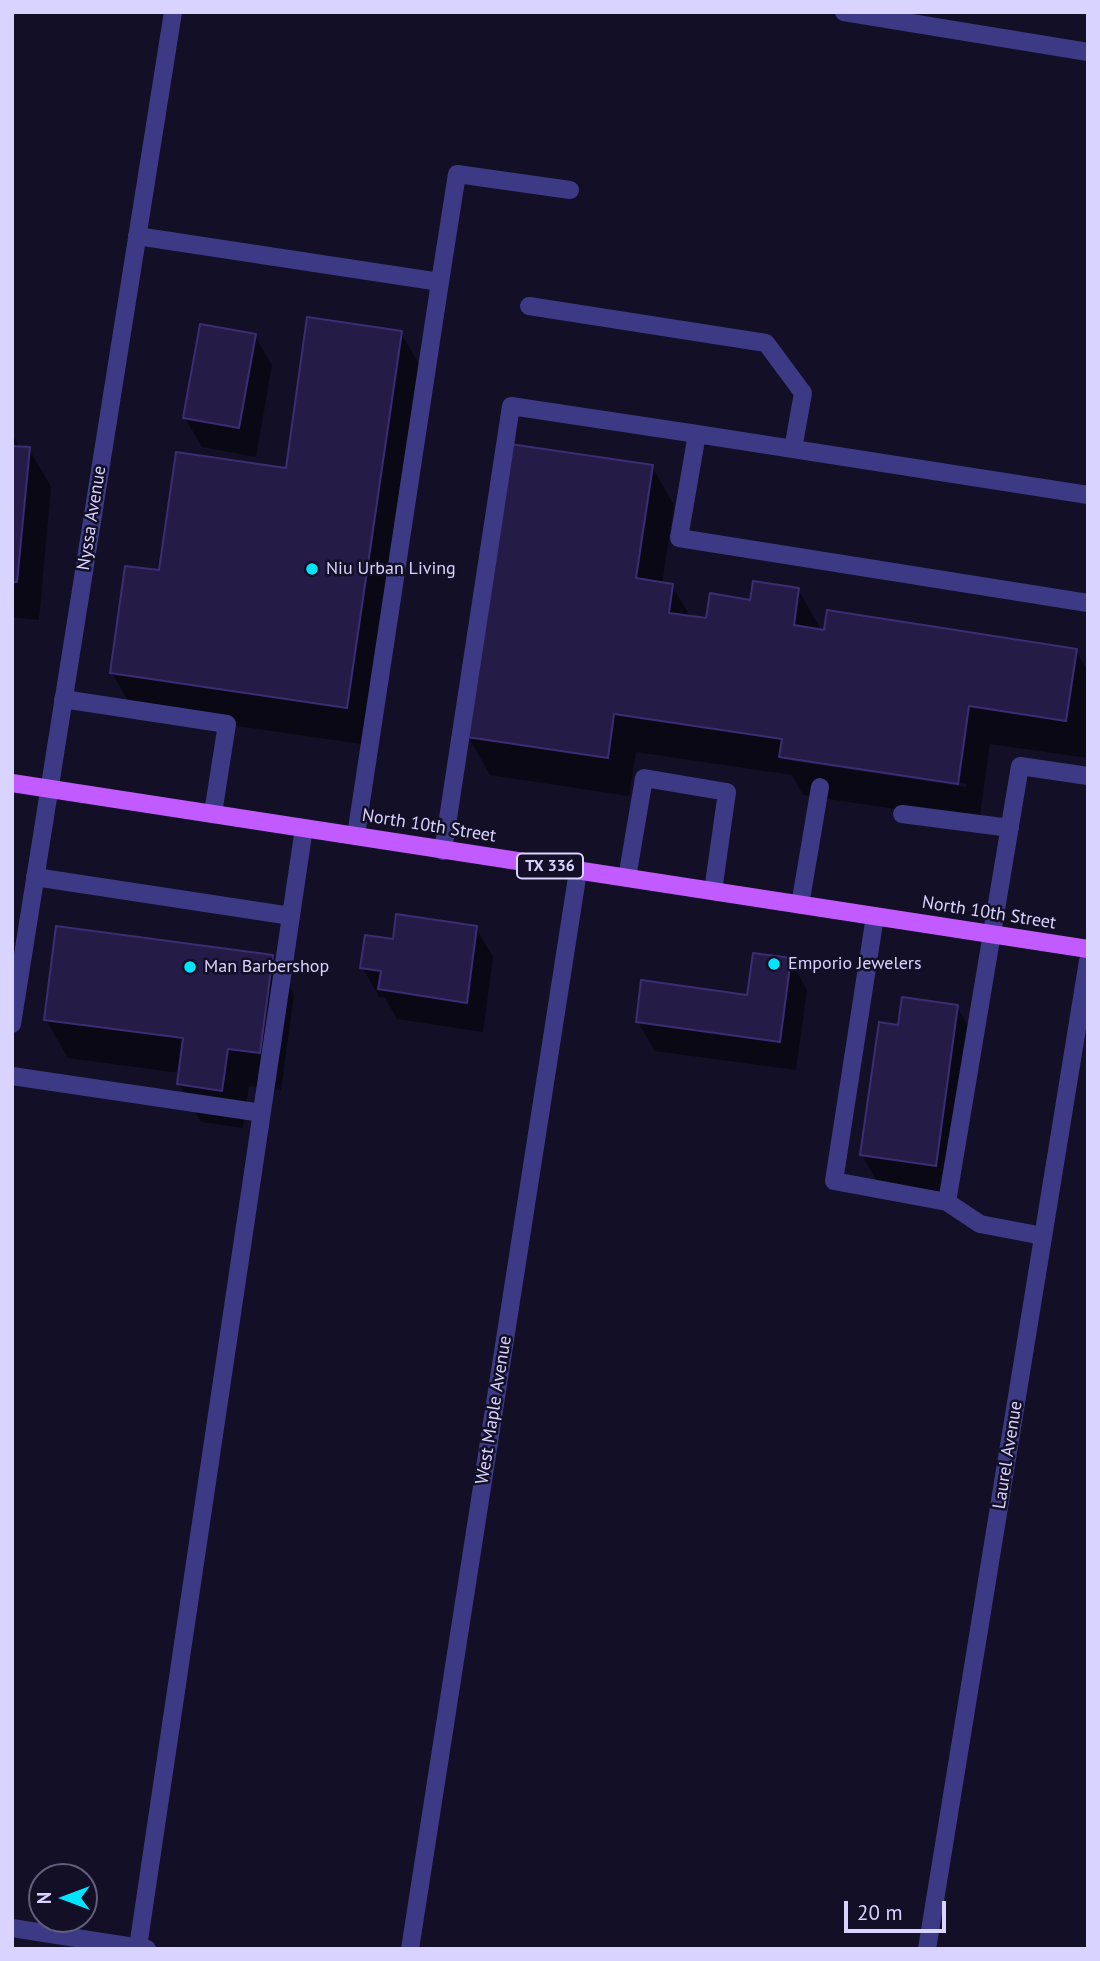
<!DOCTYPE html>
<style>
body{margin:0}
#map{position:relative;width:1100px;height:1961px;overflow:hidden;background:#130f26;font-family:"PT Sans",sans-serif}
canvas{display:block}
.frame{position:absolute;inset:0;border:14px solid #d9d4ff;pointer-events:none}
.north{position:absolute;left:28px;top:1863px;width:70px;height:70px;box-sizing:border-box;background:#130f26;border:2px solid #625e7d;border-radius:50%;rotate:270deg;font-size:19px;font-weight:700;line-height:28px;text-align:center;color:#d9d4ff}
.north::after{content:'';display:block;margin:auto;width:24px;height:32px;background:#00e5ff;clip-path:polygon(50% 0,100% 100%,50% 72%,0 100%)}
.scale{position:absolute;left:844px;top:1901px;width:102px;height:32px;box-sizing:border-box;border:4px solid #d9d4ff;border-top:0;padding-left:9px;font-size:21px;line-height:24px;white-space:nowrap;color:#d9d4ff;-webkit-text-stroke:5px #130f26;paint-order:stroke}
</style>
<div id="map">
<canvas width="1100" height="1961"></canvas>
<div class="frame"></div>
<div class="north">N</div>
<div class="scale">20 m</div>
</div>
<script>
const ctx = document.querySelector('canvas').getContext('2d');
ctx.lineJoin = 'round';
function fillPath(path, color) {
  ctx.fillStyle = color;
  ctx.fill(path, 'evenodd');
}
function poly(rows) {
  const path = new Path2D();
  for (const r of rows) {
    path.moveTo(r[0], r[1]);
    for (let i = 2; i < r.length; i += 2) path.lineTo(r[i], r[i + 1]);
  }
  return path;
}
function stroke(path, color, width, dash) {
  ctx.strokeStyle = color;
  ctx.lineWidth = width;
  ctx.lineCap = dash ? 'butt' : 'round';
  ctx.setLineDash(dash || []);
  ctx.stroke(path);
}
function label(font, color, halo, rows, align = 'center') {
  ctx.font = font + ' "PT Sans",sans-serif';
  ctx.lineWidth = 5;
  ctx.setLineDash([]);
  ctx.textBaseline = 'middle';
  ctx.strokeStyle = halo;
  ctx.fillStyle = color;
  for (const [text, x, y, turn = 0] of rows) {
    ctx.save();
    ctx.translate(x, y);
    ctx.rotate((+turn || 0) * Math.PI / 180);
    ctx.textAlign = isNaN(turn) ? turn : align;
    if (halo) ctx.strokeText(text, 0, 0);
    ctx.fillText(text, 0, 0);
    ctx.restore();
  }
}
fillPath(poly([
 [401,333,423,371,368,745,134,711,112,673,160,572,287,470],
 [255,336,272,365,256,457,202,447,185,418],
 [12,434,20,448,29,449,51,487,39,620,12,617],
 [652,467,674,505,662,584,672,585,691,618,707,620,751,602,798,589,820,628,820,631,1076,651,1088,671,1088,758,990,744,979,822,803,795,792,775,636,752,629,796,490,775,468,736],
 [792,757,967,784,966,787,792,761],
 [476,928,493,957,483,1032,397,1019,385,998,379,997,362,967,394,941],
 [272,956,294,994,281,1090,249,1086,243,1128,201,1122,179,1084,180,1073,68,1058,46,1020],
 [790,960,807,990,796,1070,655,1051,638,1022,749,997],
 [957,1007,974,1037,952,1195,879,1185,862,1155,900,1027]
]), '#0007');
const building = poly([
 [307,317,402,331,347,708,110,673,125,566,159,570,176,452,286,468,307,317],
 [200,324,256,334,239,428,183,418,200,324],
 [510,444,653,465,636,578,673,584,669,613,706,618,710,593,750,600,753,581,799,588,794,625,824,630,827,610,1077,649,1066,721,969,706,958,784,779,757,782,739,614,714,608,758,467,737,510,444],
 [12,446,30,447,17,582,12,582,12,446],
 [396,914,477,926,467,1003,378,989,381,971,360,968,365,935,393,939,396,914],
 [56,926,273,955,260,1053,228,1049,222,1091,177,1084,183,1038,44,1020,56,926],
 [753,953,791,958,780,1042,636,1022,641,980,747,995,753,953],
 [902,997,958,1005,936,1166,860,1155,879,1022,898,1025,902,997]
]);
fillPath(building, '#241b47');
stroke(building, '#3b2d73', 2);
stroke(poly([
 [137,236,440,282,356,835],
 [440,282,457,174,570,190],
 [529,306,766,343,803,393,793,449],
 [1088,495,697,434,679,538,1088,603],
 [63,699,227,724,213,813],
 [902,814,1010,828],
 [443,851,511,406,697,434],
 [35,877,291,916,304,828],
 [627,878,644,778,727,792,713,891],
 [800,905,820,787],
 [875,916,834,1181,947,1202,1020,766,1088,776],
 [12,1076,262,1113],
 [947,1202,980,1224,1043,1236],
 [138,1947,291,916]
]), '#3d3a85', 18);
stroke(poly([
 [844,12,1088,52],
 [12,1024,173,12],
 [12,1928,147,1949],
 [410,1949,578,871],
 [927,1949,1088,961]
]), '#3d3a85', 18);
stroke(poly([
 [12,783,1088,949]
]), '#c25bff', 18);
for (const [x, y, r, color] of [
 [312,569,7,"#00e5ff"],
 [774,964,7,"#00e5ff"],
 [190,967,7,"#00e5ff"]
]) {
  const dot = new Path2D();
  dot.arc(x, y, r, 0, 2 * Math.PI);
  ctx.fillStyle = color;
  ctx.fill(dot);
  stroke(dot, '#130f26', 2.5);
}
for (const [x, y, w] of [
 [550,866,66]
]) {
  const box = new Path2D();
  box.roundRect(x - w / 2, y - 12.5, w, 25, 5);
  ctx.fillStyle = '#130f26';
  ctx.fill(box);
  stroke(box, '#d9d4ff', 2);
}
label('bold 16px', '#d9d4ff', null, [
 ["TX 336",550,866]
]);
label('18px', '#d9d4ff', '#130f26', [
 ["Nyssa Avenue",92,518,-81],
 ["North 10th Street",429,826,9],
 ["North 10th Street",989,913,9],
 ["West Maple Avenue",494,1410,-81],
 ["Laurel Avenue",1008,1455,-81]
]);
label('18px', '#d9d4ff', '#130f26', [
 ["Niu Urban Living",326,569],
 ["Emporio Jewelers",788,964],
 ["Man Barbershop",204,967]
], 'left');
</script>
